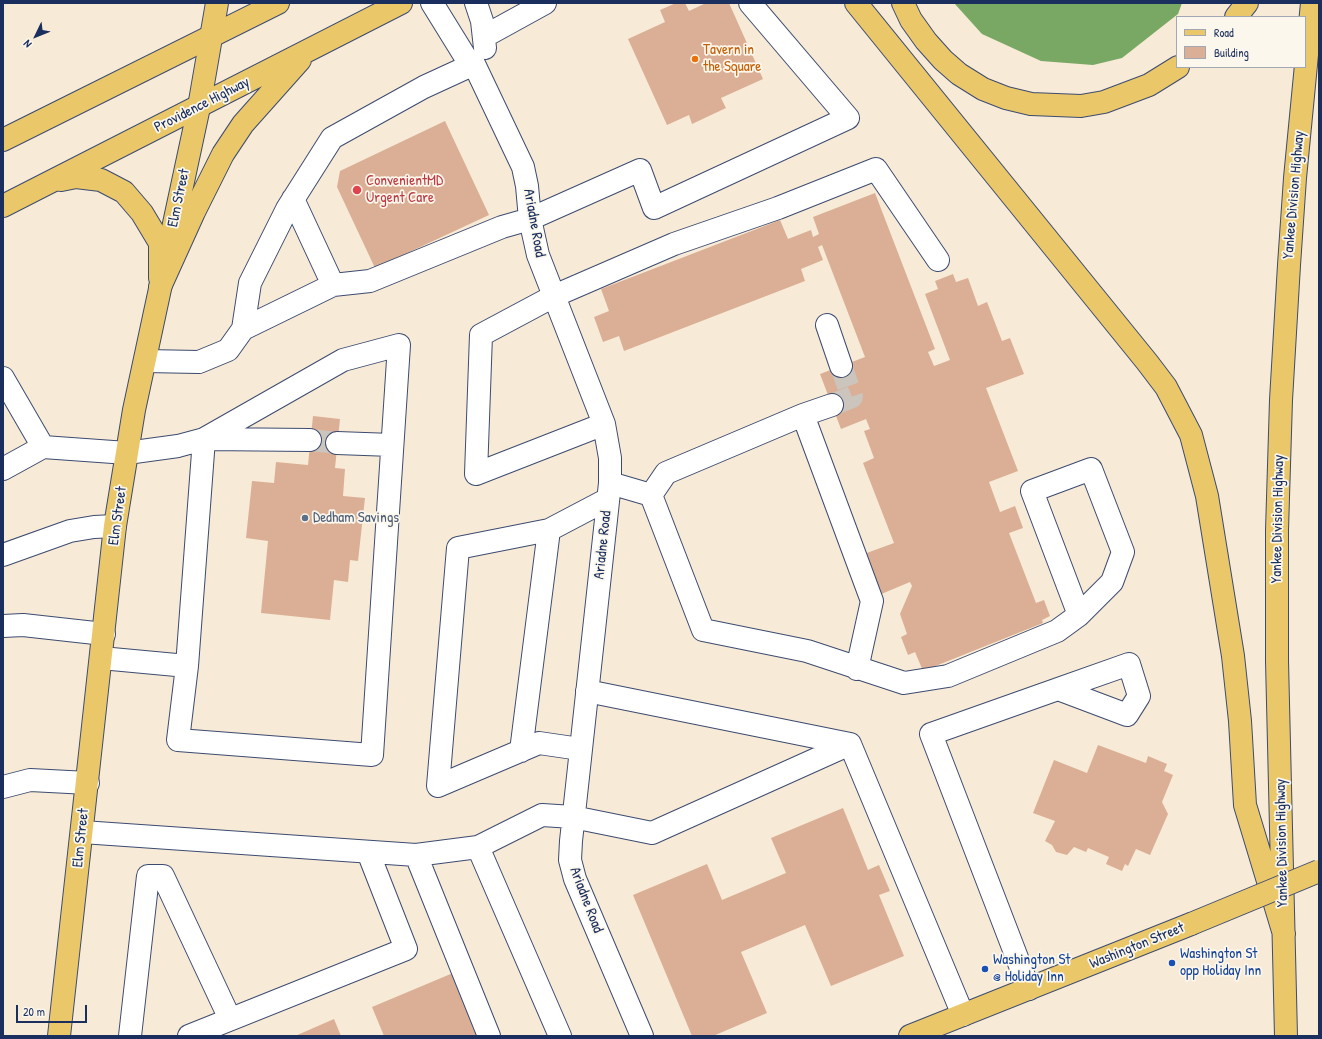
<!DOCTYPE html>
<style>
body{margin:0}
#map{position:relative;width:1322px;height:1039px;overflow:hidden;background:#f7ead6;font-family:"Patrick Hand",sans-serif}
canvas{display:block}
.frame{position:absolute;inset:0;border:4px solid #1b2f5e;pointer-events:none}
.legend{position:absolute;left:1176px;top:16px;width:130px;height:52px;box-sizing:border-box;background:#fbf7ec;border:1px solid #a1a7b3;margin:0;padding:5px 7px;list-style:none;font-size:12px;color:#1b2f5e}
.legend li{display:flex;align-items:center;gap:8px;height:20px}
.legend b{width:20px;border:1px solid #a1a7b3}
.north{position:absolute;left:16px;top:16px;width:40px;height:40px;-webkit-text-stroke:3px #fbf7ec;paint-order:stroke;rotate:227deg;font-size:11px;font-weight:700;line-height:16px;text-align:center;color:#1b2f5e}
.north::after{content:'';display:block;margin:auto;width:14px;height:18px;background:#1b2f5e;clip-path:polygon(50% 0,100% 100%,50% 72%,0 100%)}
.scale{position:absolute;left:16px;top:1005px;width:71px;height:18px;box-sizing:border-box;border:2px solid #1b2f5e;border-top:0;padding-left:5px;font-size:12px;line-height:14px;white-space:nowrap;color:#1b2f5e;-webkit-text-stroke:3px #fbf7ec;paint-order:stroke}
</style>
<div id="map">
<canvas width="1322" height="1039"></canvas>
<div class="frame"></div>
<ul class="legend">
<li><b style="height:5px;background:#eac769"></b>Road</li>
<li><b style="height:11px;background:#dbaf95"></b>Building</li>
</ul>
<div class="north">N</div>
<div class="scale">20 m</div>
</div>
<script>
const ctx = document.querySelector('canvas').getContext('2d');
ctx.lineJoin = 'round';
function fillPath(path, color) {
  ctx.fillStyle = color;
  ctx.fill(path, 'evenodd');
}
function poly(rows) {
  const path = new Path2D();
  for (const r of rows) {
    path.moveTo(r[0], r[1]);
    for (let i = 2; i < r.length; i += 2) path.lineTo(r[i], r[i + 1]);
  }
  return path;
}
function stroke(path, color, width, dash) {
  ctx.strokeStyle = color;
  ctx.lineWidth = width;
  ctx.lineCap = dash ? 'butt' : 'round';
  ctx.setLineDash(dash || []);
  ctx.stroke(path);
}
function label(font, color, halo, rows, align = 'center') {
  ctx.font = font + ' "Patrick Hand",sans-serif';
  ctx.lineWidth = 3.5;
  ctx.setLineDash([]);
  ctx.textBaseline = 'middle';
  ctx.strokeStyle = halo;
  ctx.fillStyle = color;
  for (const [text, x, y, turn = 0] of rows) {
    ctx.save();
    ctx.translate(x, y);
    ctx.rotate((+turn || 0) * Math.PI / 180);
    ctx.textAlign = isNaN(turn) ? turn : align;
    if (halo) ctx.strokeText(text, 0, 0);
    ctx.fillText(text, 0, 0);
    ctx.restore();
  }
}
fillPath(poly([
 [954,3,1182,3,1178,14,1122,58,1093,65,1041,61,982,34]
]), '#78a863');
fillPath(poly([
 [676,3,685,3,689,11,706,3,729,3,763,79,721,98,726,108,692,124,689,115,667,125,628,39,665,22,660,10],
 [445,121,489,215,375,268,337,187,340,171],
 [875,193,935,349,928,352,934,366,950,360,925,294,938,289,935,281,953,274,956,282,968,278,978,306,987,302,1002,341,1010,338,1024,374,986,388,1018,471,989,482,1000,512,1015,506,1023,528,1009,533,1036,603,1044,600,1050,616,1042,620,1043,623,923,671,915,652,908,655,901,637,907,634,900,614,912,586,910,582,879,595,864,554,894,543,863,463,874,458,864,431,870,429,866,419,841,429,820,374,865,357,822,245,818,247,823,260,801,269,805,281,624,351,619,336,603,342,594,317,609,311,601,289,780,220,788,239,811,230,813,237,819,234,813,217],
 [313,416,340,419,335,468,345,469,343,496,365,498,358,561,350,560,348,582,334,580,330,620,261,613,268,541,246,538,252,481,274,483,276,462,308,465],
 [1098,745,1146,763,1148,756,1167,764,1164,771,1173,775,1162,802,1168,814,1150,855,1136,849,1128,866,1125,864,1122,871,1106,864,1109,857,1088,848,1086,852,1074,847,1067,855,1056,852,1052,845,1045,841,1055,821,1033,813,1054,760,1087,773],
 [843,808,868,870,879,865,890,891,879,895,904,956,831,986,805,925,741,952,767,1013,713,1036,692,1036,633,895,707,864,722,900,786,873,771,838],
 [453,973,479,1036,384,1036,372,1007],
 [334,1019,341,1036,295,1036]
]), '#dbaf95');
stroke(poly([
 [832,405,852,397,841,366],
 [310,440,337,443]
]), '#cbc5be', 22, [22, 11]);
const minor = poly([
 [432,3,466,58,474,64,523,167,527,186,530,219,538,255,604,424,610,458,610,483,571,841,570,860,575,879,642,1036],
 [476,3,482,21,485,48],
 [485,36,545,3],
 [333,285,370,281,502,227,530,219,640,170,654,208,848,118,750,3],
 [827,325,841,366],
 [243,329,250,283,287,209,332,138,424,87,474,64],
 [145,361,199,362,228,350,243,329,333,285,293,199],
 [3,378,43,447,127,453,178,446,204,439,343,360,399,345,372,755,178,740,187,666,204,439],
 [803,415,832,405],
 [604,424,476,474,481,335,554,296,674,244,778,208,876,169,938,260],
 [206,439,310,440],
 [337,443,392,445],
 [3,469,43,447],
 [610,483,651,495,703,630,807,651,904,683,948,676,1057,631,1079,615,1112,582,1123,552,1091,469,1032,491,1079,615],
 [651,495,666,473,803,415,872,601,857,669],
 [549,530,458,548,438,786,539,743,580,749],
 [3,555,70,531,94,527,115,526],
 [3,626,23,625,104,634],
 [101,658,187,666],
 [587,691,850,744,963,1015],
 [521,751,549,530,608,499],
 [3,787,30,780,88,783],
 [82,832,416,855,478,847],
 [416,855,489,1036],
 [1029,989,931,734,1058,689,1129,664,1139,696,1127,715,1058,689],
 [130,1036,148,876,163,876,230,1019],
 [189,1036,406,949,368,852],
 [560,1036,478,847,542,815,573,817,652,833,850,744]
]);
const major = poly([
 [59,1036,115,526,134,410,199,107,217,3],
 [910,1036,1191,924]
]);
const highway = poly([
 [856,3,1147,362,1166,387,1191,435,1207,496,1233,656,1240,721,1245,805,1284,934],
 [903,3,911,20,926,41,943,60,959,74,983,89,1006,98,1031,104,1081,106,1104,102,1149,85,1178,67],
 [1236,17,1247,3],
 [3,140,278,3],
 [61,180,76,177,101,180,124,192,142,213,160,243,160,278],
 [3,206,401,3],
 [160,287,194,212,223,154,243,124,300,60],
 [1286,1036,1277,661,1277,530,1281,400,1289,265,1295,178,1312,3]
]);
stroke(minor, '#3c4b70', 24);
stroke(major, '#3c4b70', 24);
stroke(highway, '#3c4b70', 24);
stroke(minor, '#fff', 22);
stroke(major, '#eac769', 22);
stroke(highway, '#eac769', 22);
const majorBridge = poly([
 [1191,924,1319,871]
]);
stroke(majorBridge, '#3c4b70', 24, []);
stroke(majorBridge, '#eac769', 22);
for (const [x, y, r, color] of [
 [695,59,4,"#e8710a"],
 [357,190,5,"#e0444e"],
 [305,518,4,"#5c6f8a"],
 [1172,963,4,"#1a4fb4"],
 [985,969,4,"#1a4fb4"]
]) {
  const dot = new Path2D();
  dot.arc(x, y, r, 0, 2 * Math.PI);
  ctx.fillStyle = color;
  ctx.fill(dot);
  stroke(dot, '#fbf7ec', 1.5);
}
label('15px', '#c56008', '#fbf7ec', [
 ["Tavern in",703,50],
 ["the Square",703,67]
], 'left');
label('15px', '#1b2f5e', '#fbf7ec', [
 ["Providence Highway",202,105,-27],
 ["Yankee Division Highway",1294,195,-85],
 ["Elm Street",179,198,-78],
 ["Ariadne Road",534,223,80],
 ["Elm Street",118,516,-82],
 ["Yankee Division Highway",1278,519,-89],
 ["Ariadne Road",603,545,-84],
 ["Elm Street",81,838,-84],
 ["Yankee Division Highway",1282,843,-91],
 ["Ariadne Road",586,900,69],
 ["Washington Street",1137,946,-22]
]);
label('15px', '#be3a42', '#fbf7ec', [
 ["ConvenientMD",366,181],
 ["Urgent Care",366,198]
], 'left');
label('15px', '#4e5e75', '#fbf7ec', [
 ["Dedham Savings",313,518]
], 'left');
label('15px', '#164399', '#fbf7ec', [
 ["Washington St",1180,954],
 ["opp Holiday Inn",1180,971],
 ["Washington St",993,960],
 ["@ Holiday Inn",993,977]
], 'left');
</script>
